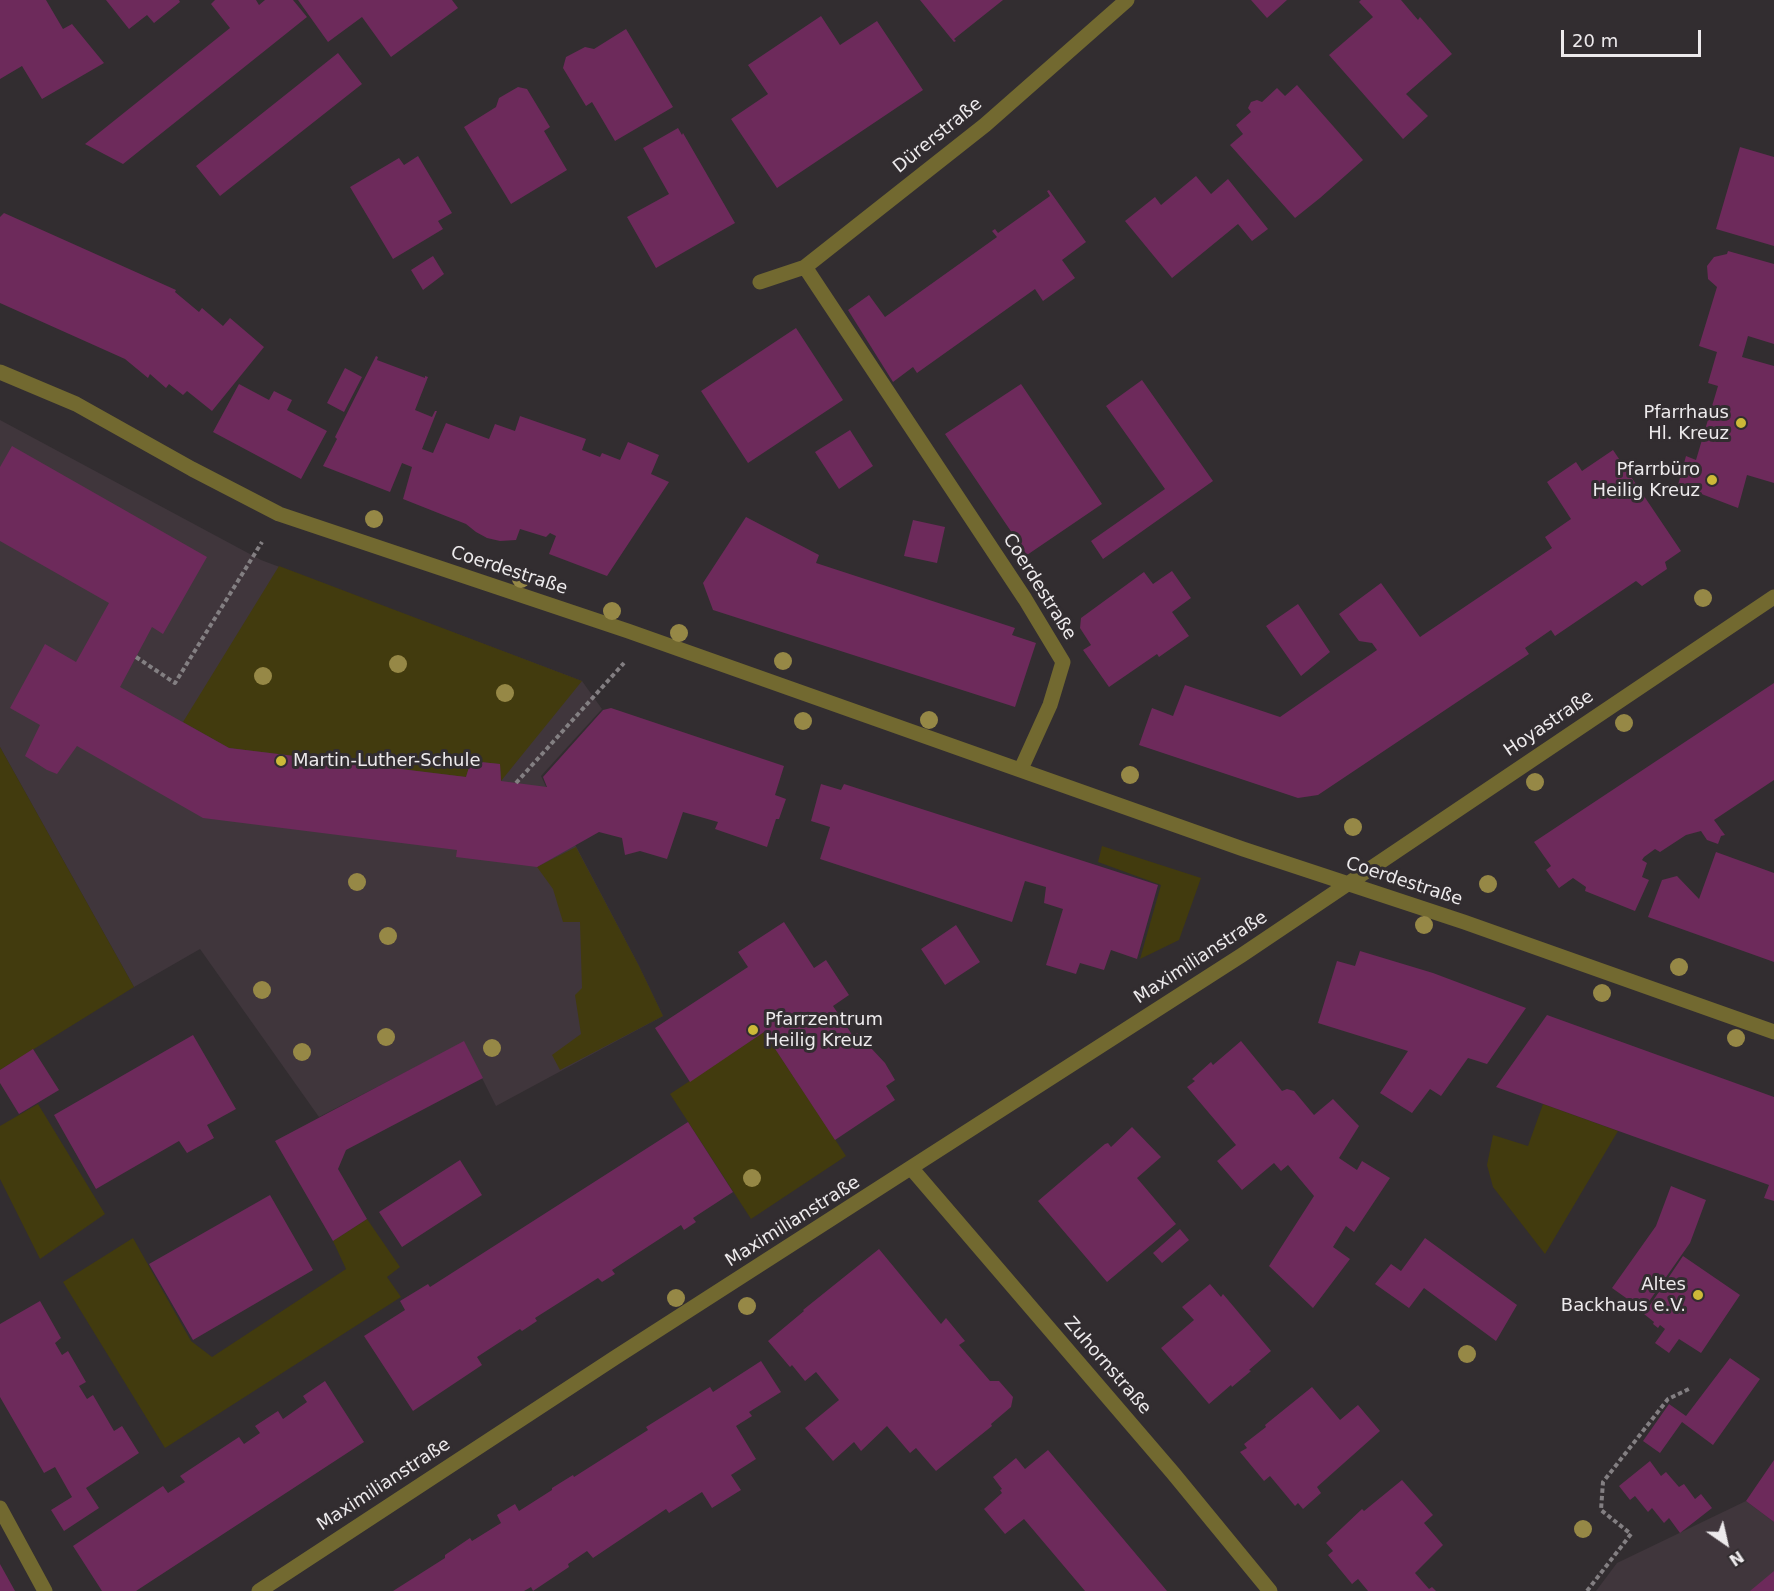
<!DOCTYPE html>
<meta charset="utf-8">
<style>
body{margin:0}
#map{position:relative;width:1774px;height:1591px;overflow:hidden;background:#322d30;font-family:"DejaVu Sans",sans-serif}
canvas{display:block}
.north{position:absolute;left:1696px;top:1513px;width:60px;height:60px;-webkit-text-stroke:4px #322d30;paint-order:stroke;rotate:146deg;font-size:16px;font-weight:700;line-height:24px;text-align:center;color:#edeaec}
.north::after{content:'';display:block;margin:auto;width:21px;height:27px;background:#edeaec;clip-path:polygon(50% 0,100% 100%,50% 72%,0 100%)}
.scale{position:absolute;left:1561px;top:30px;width:140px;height:27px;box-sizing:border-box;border:3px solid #edeaec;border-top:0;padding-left:8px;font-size:18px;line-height:21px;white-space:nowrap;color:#edeaec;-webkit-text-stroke:4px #322d30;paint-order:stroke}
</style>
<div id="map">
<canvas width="1774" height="1591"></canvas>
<div class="north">N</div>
<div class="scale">20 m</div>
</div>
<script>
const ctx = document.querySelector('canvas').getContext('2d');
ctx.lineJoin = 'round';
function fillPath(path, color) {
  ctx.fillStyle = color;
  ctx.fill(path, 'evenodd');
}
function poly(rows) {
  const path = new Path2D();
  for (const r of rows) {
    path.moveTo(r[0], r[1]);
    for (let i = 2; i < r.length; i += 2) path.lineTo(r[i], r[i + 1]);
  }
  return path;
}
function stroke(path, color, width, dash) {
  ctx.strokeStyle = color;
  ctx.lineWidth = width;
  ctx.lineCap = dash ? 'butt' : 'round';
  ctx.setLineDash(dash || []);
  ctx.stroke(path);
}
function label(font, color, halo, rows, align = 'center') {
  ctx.font = font + ' "DejaVu Sans",sans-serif';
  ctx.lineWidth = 6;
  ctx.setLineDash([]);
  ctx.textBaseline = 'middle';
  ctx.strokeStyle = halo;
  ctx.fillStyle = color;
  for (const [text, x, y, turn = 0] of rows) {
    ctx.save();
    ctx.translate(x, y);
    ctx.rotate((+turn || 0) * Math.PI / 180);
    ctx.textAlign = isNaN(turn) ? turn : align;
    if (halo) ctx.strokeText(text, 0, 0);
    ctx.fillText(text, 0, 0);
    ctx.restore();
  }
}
fillPath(poly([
 [0,420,261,560,582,681,602,709,541,776,560,816,639,966,663,1016,496,1106,464,1042,319,1117,200,949,134,987,0,747],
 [1746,1501,1774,1522,1774,1591,1596,1591,1617,1563]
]), '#40363c');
fillPath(poly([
 [279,566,582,681,501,781,500,764,471,761,466,777,229,748,183,722],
 [0,747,134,987,0,1070],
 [1102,846,1201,878,1179,940,1140,959,1161,885,1098,862],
 [576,847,639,966,663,1016,560,1070,552,1055,581,1034,575,995,582,988,580,922,563,922,553,889,537,867],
 [764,1032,846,1156,751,1219,670,1094],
 [38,1104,105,1214,40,1259,0,1179,0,1126],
 [1543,1104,1618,1131,1545,1254,1493,1187,1487,1165,1493,1135,1528,1146],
 [367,1219,400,1267,387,1277,401,1297,165,1448,63,1282,133,1238,191,1341,212,1357,346,1269,333,1241]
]), '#423b0e');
fillPath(poly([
 [0,0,46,0,63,29,72,24,104,63,42,99,22,66,0,79],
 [106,0,179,0,180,2,154,23,147,15,129,29],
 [215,0,256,0,259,5,265,0,293,0,307,17,123,164,85,144,230,28,211,4],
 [298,0,452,0,458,8,391,57,362,17,328,42],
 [920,0,1003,0,954,39,956,41,954,42],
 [1251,0,1287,0,1267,18],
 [1361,0,1401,0,1418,20,1420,17,1452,54,1406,94,1428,116,1403,139,1329,55,1373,17,1359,2],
 [821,16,840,45,877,21,923,90,777,188,731,119,768,94,748,65],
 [626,29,673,107,615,141,592,102,586,106,563,68,566,57,585,47,594,49],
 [338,53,362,84,220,196,196,166],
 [1297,85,1363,160,1320,198,1295,218,1230,145,1243,134,1236,125,1251,112,1248,108,1251,102,1257,100,1262,102,1277,88,1285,96],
 [518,87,527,89,550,127,544,131,567,170,511,204,464,127,496,107,499,98],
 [678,128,682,135,683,133,735,223,656,268,627,217,669,194,643,148],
 [1740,147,1774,157,1774,246,1716,229],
 [418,156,452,213,438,221,443,229,393,259,350,187,399,158,404,165],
 [1196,176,1211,194,1228,179,1268,229,1252,241,1238,224,1172,278,1125,221,1155,197,1161,205],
 [1049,190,1086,242,1062,260,1075,278,1043,301,1035,289,917,373,913,367,893,382,848,310,869,295,885,317,997,237,992,231,995,229,998,233,1050,196,1047,191],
 [4,213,176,290,175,292,199,312,202,308,223,326,230,318,264,347,212,411,187,391,183,395,169,384,166,388,150,374,148,378,125,359,0,303,0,217],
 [1728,251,1774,264,1774,344,1748,336,1742,357,1774,366,1774,483,1747,475,1738,508,1678,485,1686,456,1696,460,1718,386,1708,383,1717,352,1699,346,1717,287,1708,279,1707,266,1714,257,1727,254],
 [433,256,444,274,423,290,411,270],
 [796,328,843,400,748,463,701,391],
 [376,356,378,357,377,360,425,378,425,376,428,377,415,410,432,417,435,411,437,411,422,449,433,453,446,423,489,439,495,424,515,431,520,416,586,439,582,450,600,457,602,453,620,460,628,442,659,455,651,474,669,482,607,576,549,554,556,536,550,533,546,537,520,529,516,540,500,541,487,538,476,532,466,524,403,499,412,467,402,463,390,492,323,466,337,439,335,437],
 [345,368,362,377,344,412,327,403],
 [1142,380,1213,481,1103,559,1091,541,1165,489,1106,406],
 [239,384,269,400,274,391,292,400,287,410,327,431,301,479,213,432],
 [1021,384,1102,504,1027,555,945,434],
 [850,430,873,466,839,489,815,452],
 [12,446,207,557,163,634,152,627,120,687,229,748,466,777,471,761,500,764,501,781,547,787,543,777,603,710,611,708,784,766,775,795,786,799,779,819,776,819,767,847,715,829,718,822,683,812,667,859,640,851,625,855,622,838,599,832,537,867,456,857,457,850,203,818,77,746,57,774,47,770,25,756,40,725,10,708,45,644,76,662,109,603,0,541,0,467],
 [1613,450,1681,551,1665,562,1667,569,1642,586,1636,581,1555,636,1551,630,1525,648,1529,654,1318,795,1298,798,1139,745,1152,708,1173,716,1185,685,1280,717,1377,650,1372,643,1359,641,1339,614,1381,583,1420,637,1552,548,1545,537,1571,519,1547,482,1576,462,1582,471],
 [746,517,819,555,816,563,1015,628,1012,635,1036,643,1015,707,713,610,703,583],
 [913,520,945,527,937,563,904,556],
 [1172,571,1191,598,1172,612,1189,636,1159,657,1157,654,1109,687,1083,650,1091,645,1080,628,1081,618,1144,572,1153,584],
 [1298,604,1330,652,1301,676,1266,626],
 [1774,683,1774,780,1714,820,1725,835,1721,836,1718,844,1707,840,1701,831,1686,835,1660,852,1655,849,1644,857,1642,860,1647,863,1642,877,1649,880,1635,911,1585,891,1586,887,1573,878,1559,888,1546,870,1551,866,1534,842],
 [821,784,841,790,844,784,1158,885,1137,959,1111,950,1104,970,1080,963,1076,974,1046,965,1063,909,1044,903,1046,887,1025,881,1012,922,820,859,830,827,811,821],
 [1716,852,1774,873,1774,962,1648,917,1662,880,1677,876,1699,899],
 [784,922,814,968,826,960,849,995,833,1006,853,1036,857,1033,885,1063,895,1080,886,1086,895,1100,835,1140,764,1032,690,1082,655,1028,748,967,738,952],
 [956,925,980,962,945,985,921,949],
 [1360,951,1433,973,1526,1008,1487,1064,1468,1058,1441,1096,1430,1089,1412,1113,1380,1093,1408,1051,1318,1023,1337,961,1355,966],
 [1547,1015,1774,1097,1774,1201,1764,1198,1769,1185,1496,1087],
 [193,1035,236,1109,207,1125,214,1138,187,1153,179,1141,96,1189,54,1115],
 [464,1041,483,1078,346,1150,338,1169,367,1219,333,1241,275,1141],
 [1241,1041,1282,1091,1287,1089,1294,1091,1314,1115,1333,1099,1359,1126,1339,1158,1357,1170,1362,1161,1390,1178,1354,1232,1346,1226,1333,1247,1350,1259,1313,1308,1269,1266,1314,1196,1288,1165,1281,1171,1274,1163,1242,1190,1217,1161,1236,1145,1187,1087,1195,1081,1192,1079,1211,1062,1213,1065],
 [33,1049,59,1090,19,1114,0,1083,0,1070],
 [688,1122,733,1192,693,1218,696,1222,684,1230,681,1225,612,1270,615,1274,602,1282,598,1278,535,1318,537,1321,522,1331,520,1329,477,1357,482,1365,413,1411,364,1336,405,1310,400,1301,428,1284,430,1287],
 [1132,1127,1161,1157,1137,1178,1176,1224,1107,1282,1038,1201,1105,1144,1108,1143,1111,1147],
 [460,1160,482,1195,402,1247,379,1212],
 [1671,1186,1706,1200,1690,1243,1643,1310,1612,1288,1656,1226],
 [270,1195,313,1270,193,1340,149,1264],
 [1180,1229,1189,1240,1162,1263,1153,1253],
 [1425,1238,1517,1305,1496,1341,1424,1288,1409,1308,1375,1284,1391,1264,1401,1271],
 [879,1249,941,1324,946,1318,965,1341,959,1345,990,1381,999,1381,1013,1397,1011,1407,991,1424,992,1426,936,1471,916,1448,910,1453,887,1426,861,1451,854,1442,833,1461,805,1428,839,1400,816,1372,805,1381,792,1365,790,1367,768,1341,804,1311,803,1310],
 [1683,1256,1740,1295,1701,1353,1679,1339,1669,1353,1655,1343,1665,1329,1660,1325,1658,1328,1653,1324,1654,1322,1644,1314],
 [1210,1284,1221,1297,1223,1294,1271,1351,1249,1370,1251,1371,1232,1387,1231,1385,1209,1404,1161,1348,1194,1320,1182,1307],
 [40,1301,61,1338,55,1343,62,1355,68,1351,86,1382,79,1386,87,1399,93,1395,114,1431,122,1426,139,1453,86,1488,99,1508,64,1531,51,1510,72,1497,55,1467,44,1473,0,1397,0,1324],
 [1730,1358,1760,1379,1713,1445,1682,1422,1660,1453,1643,1441,1669,1404,1686,1416],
 [761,1361,781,1392,749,1412,752,1416,736,1426,756,1459,731,1475,741,1490,712,1508,702,1492,669,1513,666,1509,593,1558,587,1551,568,1564,569,1567,533,1591,531,1587,524,1591,393,1591,445,1558,445,1555,470,1538,472,1541,501,1523,497,1515,515,1504,519,1511,552,1490,552,1488,573,1475,574,1477,648,1430,646,1427,710,1387,713,1392],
 [325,1381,364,1442,136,1591,102,1591,73,1546,163,1486,168,1493,185,1482,180,1476,239,1437,244,1444,260,1433,255,1426,278,1411,283,1419,307,1402,303,1396],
 [1312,1387,1340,1420,1358,1405,1380,1431,1317,1487,1321,1493,1303,1509,1298,1503,1295,1506,1270,1476,1264,1481,1240,1452,1247,1448,1244,1444,1266,1427,1265,1425],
 [1048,1450,1114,1528,1167,1591,1085,1591,1024,1519,1005,1534,984,1509,1002,1493,1000,1490,1002,1489,993,1477,1016,1458,1025,1469],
 [1774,1460,1774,1522,1746,1501],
 [1650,1461,1661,1476,1666,1472,1679,1487,1684,1484,1695,1499,1701,1494,1712,1508,1680,1533,1669,1518,1664,1523,1652,1508,1648,1512,1635,1496,1630,1500,1619,1486],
 [1402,1480,1433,1515,1424,1523,1443,1545,1415,1573,1429,1589,1432,1587,1436,1591,1368,1591,1358,1579,1352,1584,1328,1555,1333,1551,1326,1543,1362,1509,1364,1511],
 [0,1564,15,1591,0,1591],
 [1774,1571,1774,1591,1750,1591]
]), '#6d2a5b');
stroke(poly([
 [136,657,175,683,262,542],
 [516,783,624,663],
 [1587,1591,1631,1534,1601,1510,1603,1482,1668,1399,1691,1388]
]), '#837f82', 4, [4.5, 3]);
stroke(poly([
 [805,267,1025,599,1063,662,1050,705,1021,769],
 [760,282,805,267,985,125,1127,0],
 [0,372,76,404,192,469,279,514,628,631,1243,849,1464,922,1774,1032],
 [912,1169,1173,1473,1270,1591],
 [0,1508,45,1591],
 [259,1591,616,1357,1242,955,1774,597]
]), '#726930', 15);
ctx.fillStyle = '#968846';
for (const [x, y] of [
 [374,519],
 [521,579],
 [1703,598],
 [612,611],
 [679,633],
 [783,661],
 [398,664],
 [263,676],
 [505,693],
 [929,720],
 [803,721],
 [1624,723],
 [1130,775],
 [1535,782],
 [1353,827],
 [357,882],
 [1488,884],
 [1424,925],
 [388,936],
 [1679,967],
 [262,990],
 [1602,993],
 [386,1037],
 [1736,1038],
 [492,1048],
 [302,1052],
 [752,1178],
 [676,1298],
 [747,1306],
 [1467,1354],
 [1583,1529]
]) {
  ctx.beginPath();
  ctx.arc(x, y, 9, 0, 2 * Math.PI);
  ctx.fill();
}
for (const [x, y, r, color] of [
 [1741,423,6,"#cdb938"],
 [1712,480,6,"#cdb938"],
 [281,761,6,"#cdb938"],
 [753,1030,6,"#cdb938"],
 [1698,1295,6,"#cdb938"]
]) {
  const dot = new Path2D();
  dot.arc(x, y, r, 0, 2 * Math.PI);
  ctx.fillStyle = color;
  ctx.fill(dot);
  stroke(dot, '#322d30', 2);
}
label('18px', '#edeaec', '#322d30', [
 ["Dürerstraße",938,136,-39],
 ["Coerdestraße",509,571,18],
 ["Coerdestraße",1039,587,58],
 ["Hoyastraße",1549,724,-34],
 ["Coerdestraße",1404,882,18],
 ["Maximilianstraße",1201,958,-33],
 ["Maximilianstraße",793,1222,-32],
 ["Zuhornstraße",1107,1366,49],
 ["Maximilianstraße",384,1485,-33]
]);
label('18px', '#edeaec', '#322d30', [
 ["Pfarrhaus",1729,413],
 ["Hl. Kreuz",1729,434],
 ["Pfarrbüro",1700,470],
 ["Heilig Kreuz",1700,491],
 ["Martin-Luther-Schule",293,761,"left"],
 ["Pfarrzentrum",765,1020,"left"],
 ["Heilig Kreuz",765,1041,"left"],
 ["Altes",1686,1285],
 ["Backhaus e.V.",1686,1306]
], 'right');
</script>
